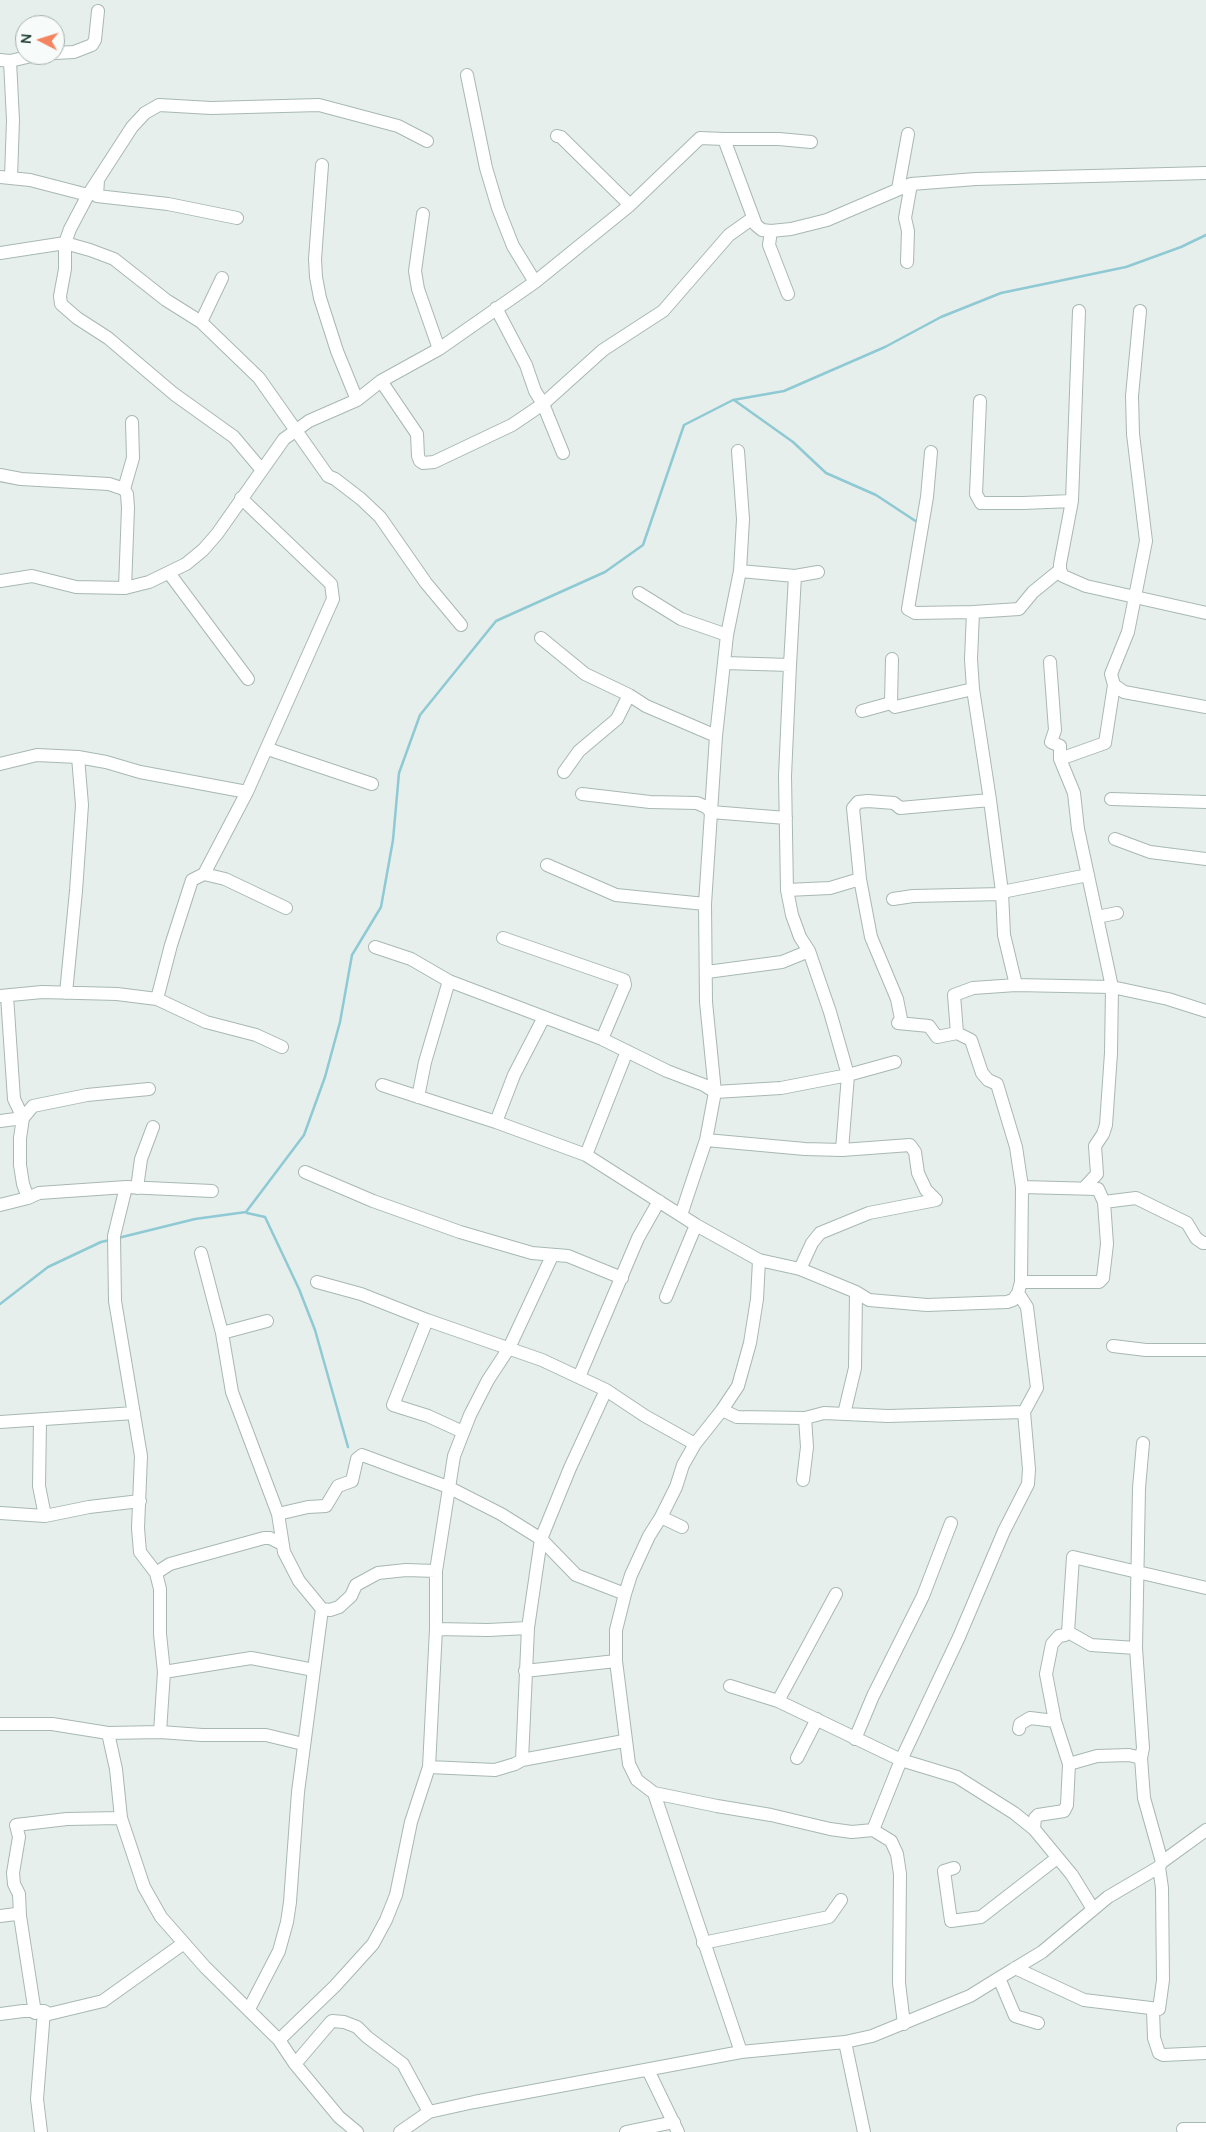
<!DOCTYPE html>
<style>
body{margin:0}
#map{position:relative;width:1206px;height:2132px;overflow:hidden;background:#e6efeb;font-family:Manrope,sans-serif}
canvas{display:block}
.north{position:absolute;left:15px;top:15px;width:50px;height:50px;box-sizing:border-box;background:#f7fbf9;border:1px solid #a3b1ad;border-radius:50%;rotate:275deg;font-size:14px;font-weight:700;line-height:20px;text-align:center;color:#24423a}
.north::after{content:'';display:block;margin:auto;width:18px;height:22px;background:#f4845f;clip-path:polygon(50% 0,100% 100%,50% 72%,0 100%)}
</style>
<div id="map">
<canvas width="1206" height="2132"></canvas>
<div class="north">N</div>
</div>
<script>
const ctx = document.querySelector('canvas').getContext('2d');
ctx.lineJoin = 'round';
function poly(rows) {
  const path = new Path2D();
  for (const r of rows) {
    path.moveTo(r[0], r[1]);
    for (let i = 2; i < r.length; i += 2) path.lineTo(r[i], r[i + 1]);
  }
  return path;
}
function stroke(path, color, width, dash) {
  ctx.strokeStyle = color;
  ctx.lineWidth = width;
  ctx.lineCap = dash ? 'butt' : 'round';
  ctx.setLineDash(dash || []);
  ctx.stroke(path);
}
stroke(poly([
 [734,400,793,442,826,473,876,495,917,522],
 [247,1213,265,1217,299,1289,315,1330,348,1447],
 [118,1238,195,1219,246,1212,304,1135,325,1077,340,1022,352,955,381,907,393,840,399,773,420,715,496,621,605,572,643,545,684,425,733,400,784,391,885,347,941,317,1001,293,1126,267,1181,247,1206,235],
 [0,1304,48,1267,101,1242,110,1240]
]), '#8ec9d4', 2.5);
const minor = poly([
 [55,53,74,52,92,45,95,40,98,11],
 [0,60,10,61,36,55],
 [10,61,13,120,11,177],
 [467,75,486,168,498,208,513,246,535,282],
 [557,136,561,137,630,205],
 [724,139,779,139,811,142],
 [322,165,315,259,316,277,320,298,337,351,357,400],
 [0,177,30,180,88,195],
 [98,180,97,196,168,204,237,218],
 [898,189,908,134],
 [423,214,415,271,418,289,439,349],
 [771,231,769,245,788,294],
 [0,253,65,243,90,250,114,259,166,300,201,322,259,378,328,476,335,479,361,499,380,517,426,583,461,625],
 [907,262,908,231,905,218,911,184],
 [496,308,526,365,535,391,543,404,603,350,663,311,729,235,753,218],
 [1079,311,1072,501,1060,564,1060,570,1063,576,1086,586,1206,613],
 [1140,311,1132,396,1133,434,1146,541,1128,632,1111,674,1114,685,1124,692,1206,707],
 [201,322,222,278],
 [381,381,417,434,418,456,420,461,423,463,434,462,512,425,543,404,563,453],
 [980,401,976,494,981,503,1023,503,1072,501],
 [931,452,927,497,908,609,915,613,973,612,971,659,973,689,990,800,1002,892,1004,935,1016,985],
 [261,469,234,437,174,394,108,338,77,318,61,304,60,296,65,269,65,243,70,229,88,195,132,127,145,113,159,105,211,108,319,105,398,126,427,141],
 [0,475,21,479,109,484,124,489,127,494,128,508,125,588],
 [124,489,133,458,132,422],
 [740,571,795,576,818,572],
 [169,573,248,679],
 [0,581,32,576,76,587,125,588,149,582,186,564,203,550,217,534,284,439,309,421,357,400,381,381,439,349,535,282,630,205,700,138,724,139,756,225,762,230,771,231,791,229,827,220,911,184,976,179,1206,173],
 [639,593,681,619,727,635],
 [973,612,1019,609,1033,592,1060,570],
 [541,638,585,674,629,695,646,706,716,736],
 [892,659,891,703,895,707,973,689],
 [1050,662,1055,730,1051,742,1060,746,1060,759,1074,793,1078,829,1112,987,1111,1053,1106,1125,1103,1134,1095,1146,1097,1174,1085,1187],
 [725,663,790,665,795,576],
 [790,665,785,776,787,890,792,915,800,937,809,951,830,1012,848,1075,842,1150],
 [862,711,891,703],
 [268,749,372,784],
 [1060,759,1105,743,1114,685],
 [0,764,37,755,78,757,106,762,140,772,247,792],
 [564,772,579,751,617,719,629,695],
 [582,794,650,802,697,803,706,807,711,812,786,818],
 [1111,799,1206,802],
 [1115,839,1150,852,1206,859],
 [547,865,616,895,705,904],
 [204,874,225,879,286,908],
 [787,890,830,888,860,879],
 [1002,892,1088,875],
 [893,899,913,896,1002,894],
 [1097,917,1117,913],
 [503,938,624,980,625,985,602,1039],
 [375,947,411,959,449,981,602,1039,667,1071,704,1085,715,1092,781,1088,848,1075,895,1062],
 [707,972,782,962,809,951],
 [66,993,76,891,82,805,78,757],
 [0,996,42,992,117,994,157,999,206,1022,256,1035,282,1047],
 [7,996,14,1099,23,1118,20,1138,20,1165,23,1184,28,1198],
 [157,999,171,945,192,880,204,874,247,792,333,599,331,584,241,498],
 [957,1033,954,995,973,988,1016,985,1112,987,1168,999,1206,1011],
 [382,1085,496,1122,586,1155,696,1225,759,1260,800,1269,856,1292,869,1300,927,1305,1007,1302,1013,1300,1018,1293,1021,1282,1022,1187,1016,1147,997,1084,988,1080,982,1073,971,1040,957,1033,937,1037,929,1026,898,1023,901,1019,897,999,871,937,860,879,853,808,858,802,868,801,894,803,900,808,990,800],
 [418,1097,425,1062,449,981],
 [0,1121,23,1118,33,1106,87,1095,149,1089],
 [496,1122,514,1075,542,1021,546,1019],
 [706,1140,805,1149,842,1150,910,1145,915,1152,918,1173,926,1190,936,1200],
 [586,1155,627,1051],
 [305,1172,373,1201,460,1232,532,1253,568,1256,622,1278],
 [126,1187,114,1236,115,1301,141,1456,138,1528,140,1552,156,1573,160,1589,160,1634,164,1672,160,1732],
 [137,1188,141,1159,153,1127],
 [1104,1202,1136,1198,1187,1223,1196,1238,1203,1243,1206,1243],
 [0,1205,28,1198,39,1193,126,1187,212,1191],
 [681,1215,706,1140,715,1092,706,1002,705,904,716,736,727,635,740,571,743,519,738,451],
 [201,1253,222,1333,232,1392,278,1514,284,1552,299,1581,322,1609,298,1792,290,1902,287,1922,279,1951,249,2009],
 [759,1260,757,1299,750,1343,738,1386,722,1410,695,1444,683,1465,676,1487,661,1517,649,1536,631,1575,625,1594,616,1630,616,1661,629,1764,637,1780,654,1793,717,1806,771,1815,830,1829,852,1832,873,1830,891,1841,897,1854,900,1874,899,1983,904,2024],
 [800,1269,812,1243,820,1233,869,1213,936,1200],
 [317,1282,361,1294,427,1320,542,1360,606,1390,645,1416,695,1444],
 [1021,1282,1099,1282,1103,1278,1107,1244,1104,1202,1098,1189,1022,1187],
 [1018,1293,1027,1307,1037,1388,1024,1412],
 [666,1297,696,1225],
 [427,1320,393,1405,428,1416,463,1432],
 [222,1333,267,1321],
 [1113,1346,1146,1350,1206,1350],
 [579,1377,638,1238,659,1201],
 [722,1410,737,1417,805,1418,824,1413,888,1416,1024,1412,1029,1469,1028,1484,1004,1531,959,1637,901,1760,873,1830],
 [844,1414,855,1368,856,1292],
 [40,1421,39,1486,45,1516],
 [0,1422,134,1413],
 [1143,1443,1139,1488,1136,1648,1143,1748,1141,1758,1144,1798,1162,1862],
 [803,1480,807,1447,805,1418],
 [0,1513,45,1516,89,1507,140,1501],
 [278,1514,308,1507,326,1506,338,1486,352,1481,357,1459,362,1455,448,1487,501,1514,541,1539,576,1575,625,1594],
 [661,1517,682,1527],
 [156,1573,170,1564,264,1538,270,1538,282,1544],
 [322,1609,330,1610,339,1607,351,1596,356,1585,378,1573,406,1570,436,1571],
 [436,1629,488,1630,528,1628],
 [1068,1632,1091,1645,1136,1648],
 [525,1671,616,1661],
 [164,1672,251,1658,314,1670],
 [730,1686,778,1701,901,1760,957,1777,1014,1813,1034,1829,1072,1875,1093,1909],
 [778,1701,836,1594],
 [0,1724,52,1724,108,1733,160,1732,202,1735,266,1735,303,1744],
 [1019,1729,1020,1724,1030,1718,1055,1721],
 [108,1733,116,1769,121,1818,144,1887,161,1917,205,1967,279,2040,295,2064,339,2117,357,2132],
 [855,1739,873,1696,923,1596,951,1523],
 [797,1758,817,1719],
 [522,1760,528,1628,541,1539,570,1468,606,1390],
 [1069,1764,1097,1756,1129,1755,1141,1758],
 [429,1767,495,1770,515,1764,522,1760,624,1741],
 [654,1793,741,2052],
 [1034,1829,1035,1818,1038,1815,1064,1811,1067,1805,1069,1764,1055,1721,1046,1674,1052,1644,1059,1636,1065,1635,1068,1632,1073,1557,1206,1588],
 [954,1868,944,1871,951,1921,981,1917,1057,1858],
 [0,1916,16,1914,20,1916,35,2013],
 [20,1916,19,1894,14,1884,13,1873,19,1837,16,1825,67,1819,121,1818],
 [703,1943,829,1917,841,1900],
 [1015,1968,1084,2000,1159,2009,1163,1980,1162,1888,1159,1867],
 [999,1978,1015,2016,1038,2023],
 [1153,2010,1154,2038,1159,2053,1163,2055,1206,2053],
 [0,2014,23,2011,44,2011,49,2014,103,2001,184,1943],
 [279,2040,335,1986,373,1944,386,1920,396,1895,411,1822,429,1767,436,1629,436,1571,454,1456,470,1415,488,1380,509,1348,552,1256],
 [845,2042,864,2132],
 [295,2064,330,2023,332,2021,344,2022,357,2027,367,2037,403,2064,429,2112],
 [648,2070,678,2132],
 [1183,2129,1206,2129],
 [41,2132,37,2099,44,2011],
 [400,2132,429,2112,474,2102,741,2052,845,2042,872,2036,970,1996,999,1978,1042,1952,1108,1897,1159,1867,1162,1862,1206,1830],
 [626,2132,674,2122]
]);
stroke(minor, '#a8b8b2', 14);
stroke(minor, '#fff', 12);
</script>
